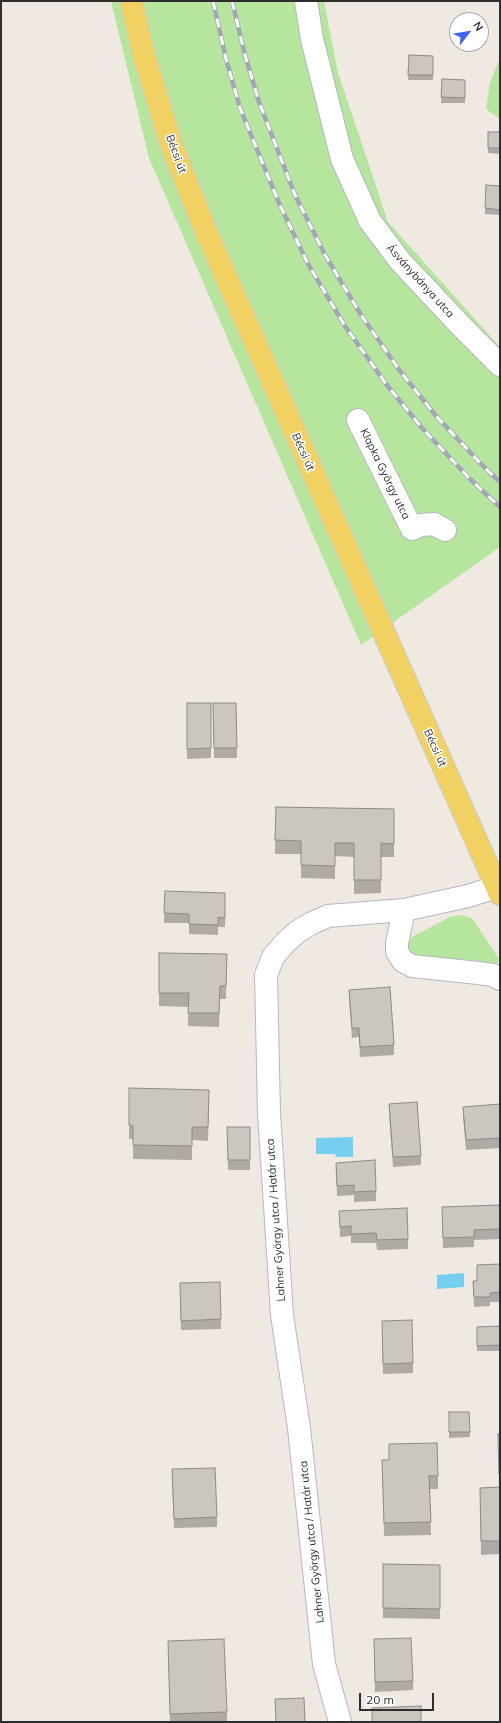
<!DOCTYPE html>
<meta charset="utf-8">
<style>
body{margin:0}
#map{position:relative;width:501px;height:1723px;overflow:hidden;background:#efe9e1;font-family:Mulish,sans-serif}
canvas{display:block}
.frame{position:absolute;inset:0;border:2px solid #2e2e2e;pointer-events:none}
.north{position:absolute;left:449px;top:12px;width:40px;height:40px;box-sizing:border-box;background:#fff;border:1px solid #ababab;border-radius:50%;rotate:59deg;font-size:11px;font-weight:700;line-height:16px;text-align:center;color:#2e2e2e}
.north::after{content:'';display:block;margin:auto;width:14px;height:18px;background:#4264fb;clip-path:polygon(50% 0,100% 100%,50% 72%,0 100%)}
.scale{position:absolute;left:359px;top:1693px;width:75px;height:18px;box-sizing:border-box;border:2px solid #2e2e2e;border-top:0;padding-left:5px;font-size:12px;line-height:14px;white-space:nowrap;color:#2e2e2e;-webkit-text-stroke:3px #fff;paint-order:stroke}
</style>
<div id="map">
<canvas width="501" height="1723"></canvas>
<div class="frame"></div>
<div class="north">N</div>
<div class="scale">20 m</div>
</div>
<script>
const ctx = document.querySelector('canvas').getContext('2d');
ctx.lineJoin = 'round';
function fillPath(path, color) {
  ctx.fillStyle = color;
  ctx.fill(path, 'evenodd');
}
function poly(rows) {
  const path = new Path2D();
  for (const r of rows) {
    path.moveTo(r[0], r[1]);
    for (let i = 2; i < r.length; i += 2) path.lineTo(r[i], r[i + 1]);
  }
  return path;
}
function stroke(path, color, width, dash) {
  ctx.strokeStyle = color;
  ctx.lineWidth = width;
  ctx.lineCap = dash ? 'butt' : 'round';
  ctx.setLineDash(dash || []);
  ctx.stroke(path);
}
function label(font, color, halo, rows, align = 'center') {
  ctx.font = font + ' Mulish,sans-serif';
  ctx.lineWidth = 3;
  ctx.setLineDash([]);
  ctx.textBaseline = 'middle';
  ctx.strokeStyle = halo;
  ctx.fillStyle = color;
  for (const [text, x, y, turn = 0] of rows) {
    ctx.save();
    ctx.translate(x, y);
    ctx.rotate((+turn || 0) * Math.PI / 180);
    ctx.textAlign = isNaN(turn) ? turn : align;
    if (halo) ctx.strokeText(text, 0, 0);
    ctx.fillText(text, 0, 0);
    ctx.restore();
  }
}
fillPath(poly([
 [111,1,324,1,338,73,388,222,500,347,500,547,361,645,149,158],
 [500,58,500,119,486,109,490,83],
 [461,915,472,918,499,959,497,964,417,956,410,952,407,945,412,937,450,917]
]), '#b6e59e');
fillPath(poly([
 [353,1137,353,1157,336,1157,335,1154,316,1154,316,1138],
 [464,1273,464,1287,437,1289,437,1275]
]), '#75cff0');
const minor = poly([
 [306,1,312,39,342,159,370,221,400,261,462,327,500,365],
 [358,420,412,529,421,525,434,524,445,530],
 [404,910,397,943,397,952,403,961,412,966,478,973,493,975,500,979],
 [340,1722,324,1664,299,1428,282,1315,269,1113,266,975,273,957,286,942,297,932,312,923,328,916,404,910,468,896,496,887]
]);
const major = poly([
 [131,1,143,52,171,144,207,234,500,894]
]);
stroke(minor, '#b4b7c1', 24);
stroke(major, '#c9c9c9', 24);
stroke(minor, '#fff', 22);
stroke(major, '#f2d163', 22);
const rail = poly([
 [213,1,226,59,240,108,279,203,308,264,345,326,386,384,422,428,471,480,500,507],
 [232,1,245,55,259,102,295,195,325,255,361,315,400,371,436,416,484,467,500,482]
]);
stroke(rail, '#a3a6b8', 4.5);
stroke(rail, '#fff', 3, [9]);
fillPath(poly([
 [409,55,433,56,433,80,408,80],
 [442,79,465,80,465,103,441,103],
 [488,132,500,132,500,154,488,153],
 [500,186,500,215,485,214,485,208],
 [187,703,211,703,211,758,187,759],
 [213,703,236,703,237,758,214,758],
 [276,807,394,809,394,857,381,857,381,893,354,894,354,857,335,856,335,879,301,878,301,854,275,854],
 [165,891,225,893,225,927,218,927,218,935,189,934,189,923,164,923],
 [159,953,227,954,226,999,220,999,219,1027,188,1026,188,1007,159,1006],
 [349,990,394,1045,394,1055,360,1057,359,1037,352,1038,349,1000],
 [129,1088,209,1103,208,1141,192,1140,192,1160,133,1159,133,1139,129,1139],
 [389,1104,421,1156,421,1165,393,1167,389,1114],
 [500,1104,500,1148,466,1150,463,1117,463,1107],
 [227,1127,250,1127,250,1170,228,1170],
 [336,1163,376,1191,376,1201,354,1202,354,1195,337,1196],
 [500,1205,500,1239,474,1240,474,1247,443,1248,442,1207],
 [339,1211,408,1239,408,1249,377,1250,376,1243,351,1243,351,1236,340,1237],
 [500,1264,500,1302,490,1302,490,1306,474,1307,473,1281,477,1281,477,1265],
 [180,1293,221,1319,221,1329,181,1330],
 [382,1321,413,1363,413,1373,383,1374],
 [500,1326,500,1351,477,1351,477,1327],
 [449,1412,469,1412,470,1437,449,1438],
 [500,1434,500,1484,499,1484,498,1444],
 [382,1460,438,1476,438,1489,430,1489,431,1535,384,1536],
 [172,1479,217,1517,217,1527,174,1528],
 [500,1487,500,1554,481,1555,480,1488],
 [383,1564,440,1565,440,1619,383,1618],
 [374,1639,413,1681,413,1690,375,1692],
 [168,1641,227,1712,227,1722,170,1722]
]), '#afaba4');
const building = poly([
 [409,55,433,56,433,75,408,75,409,55],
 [442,79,465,80,465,98,441,97,442,79],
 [488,132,500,132,500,148,488,148,488,132],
 [486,185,500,186,500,210,485,208,486,185],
 [187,703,211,703,211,748,187,749,187,703],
 [213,703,236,703,237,748,214,748,213,703],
 [276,807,394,809,394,844,381,843,381,880,354,880,354,843,335,843,335,866,301,865,301,841,275,840,276,807],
 [165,891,225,893,225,918,218,917,218,925,189,924,189,914,164,913,165,891],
 [159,953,227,954,226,986,220,986,219,1013,188,1013,189,993,159,993,159,953],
 [390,987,394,1045,360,1047,359,1028,352,1028,349,990,390,987],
 [129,1088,209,1090,208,1127,192,1127,192,1146,133,1145,133,1126,129,1125,129,1088],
 [417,1102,421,1156,393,1157,389,1104,417,1102],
 [500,1104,500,1138,466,1140,463,1107,500,1104],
 [227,1127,250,1127,250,1160,228,1160,227,1127],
 [375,1160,376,1191,354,1192,354,1185,337,1186,336,1163,375,1160],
 [500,1205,500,1229,474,1230,474,1237,443,1238,442,1207,500,1205],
 [407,1208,408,1239,377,1240,376,1233,351,1234,351,1226,340,1227,339,1211,407,1208],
 [500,1264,500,1292,490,1293,490,1297,474,1297,473,1281,477,1281,477,1265,500,1264],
 [220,1282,221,1319,181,1321,180,1283,220,1282],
 [412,1320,413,1363,383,1364,382,1321,412,1320],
 [500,1326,500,1345,477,1346,477,1327,500,1326],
 [449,1412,469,1412,470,1432,449,1432,449,1412],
 [498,1434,500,1434,500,1474,499,1474,498,1434],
 [437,1443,438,1476,429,1476,431,1522,384,1523,382,1460,389,1460,389,1444,437,1443],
 [215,1468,217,1517,174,1519,172,1469,215,1468],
 [500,1487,500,1541,481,1541,480,1488,500,1487],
 [383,1564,440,1565,440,1609,383,1608,383,1564],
 [411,1638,413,1681,375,1682,374,1639,411,1638],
 [224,1639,227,1712,170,1714,168,1641,224,1639],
 [304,1698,305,1722,276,1722,275,1699,304,1698],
 [421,1706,421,1722,372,1722,372,1708,421,1706]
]);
fillPath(building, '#cbc7bf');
stroke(building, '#8e8b86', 1);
label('11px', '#2e2e2e', '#fff', [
 ["Bécsi út",176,154,70],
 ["Ásványbánya utca",420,281,48],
 ["Bécsi út",303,452,66],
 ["Klapka György utca",385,474,64],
 ["Bécsi út",435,748,66],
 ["Lahner György utca / Határ utca",276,1220,-94],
 ["Lahner György utca / Határ utca",312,1542,-96]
]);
</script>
